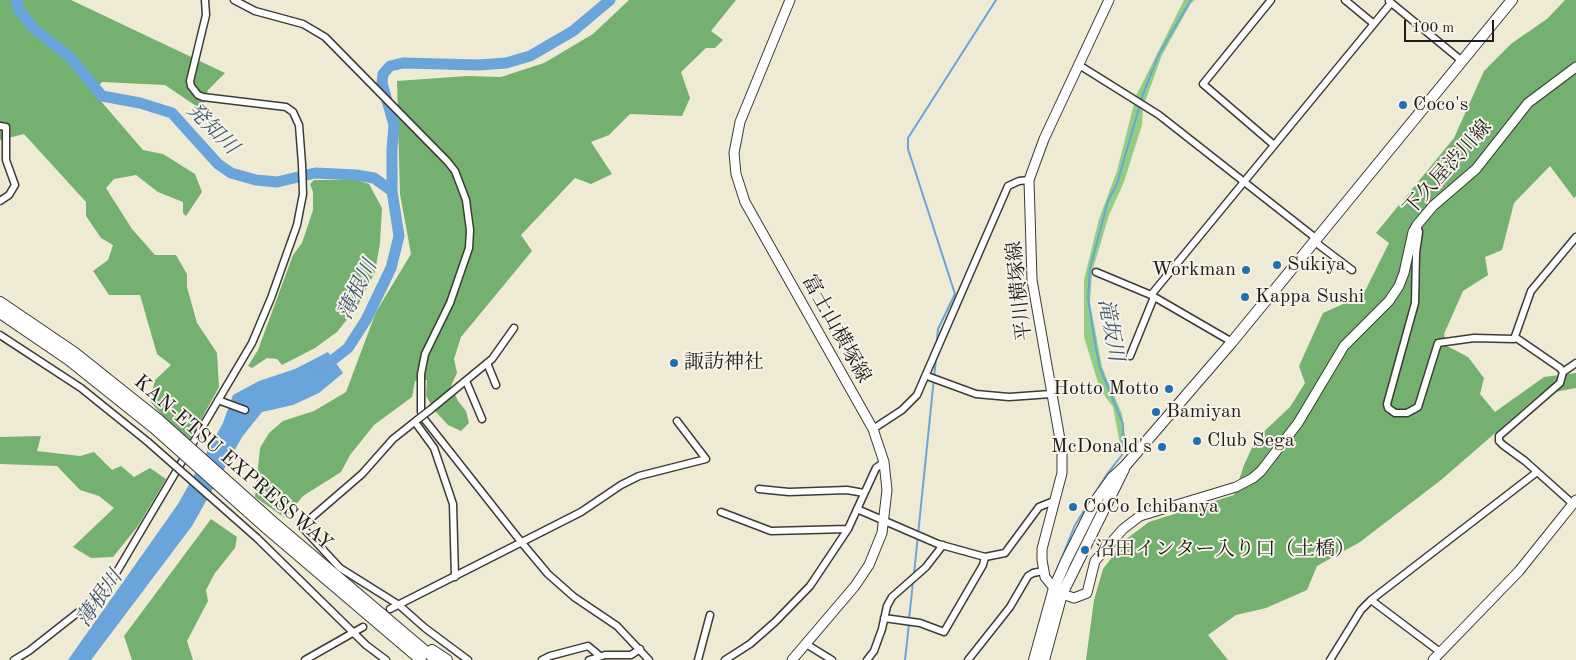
<!DOCTYPE html>
<meta charset="utf-8">
<style>
body{margin:0}
#map{position:relative;width:1576px;height:660px;overflow:hidden;background:#efead3;font-family:"Old Standard TT",serif}
canvas{display:block}
.scale{position:absolute;left:1404px;top:20px;width:90px;height:22px;box-sizing:border-box;border:2px solid #1c1c1c;border-top:0;padding-left:6px;font-size:15px;line-height:18px;white-space:nowrap;color:#1c1c1c;-webkit-text-stroke:4px #f7f3e8;paint-order:stroke}
</style>
<div id="map">
<canvas width="1576" height="660"></canvas>
<div class="scale">100 m</div>
</div>
<script>
const ctx = document.querySelector('canvas').getContext('2d');
ctx.lineJoin = 'round';
function fillPath(path, color) {
  ctx.fillStyle = color;
  ctx.fill(path, 'evenodd');
}
function poly(rows) {
  const path = new Path2D();
  for (const r of rows) {
    path.moveTo(r[0], r[1]);
    for (let i = 2; i < r.length; i += 2) path.lineTo(r[i], r[i + 1]);
  }
  return path;
}
function stroke(path, color, width, dash) {
  ctx.strokeStyle = color;
  ctx.lineWidth = width;
  ctx.lineCap = dash ? 'butt' : 'round';
  ctx.setLineDash(dash || []);
  ctx.stroke(path);
}
function label(font, color, halo, rows, align = 'center') {
  ctx.font = font + ' "Old Standard TT","Noto Serif JP",serif';
  ctx.lineWidth = 4;
  ctx.setLineDash([]);
  ctx.textBaseline = 'middle';
  ctx.strokeStyle = halo;
  ctx.fillStyle = color;
  for (const [text, x, y, turn = 0] of rows) {
    ctx.save();
    ctx.translate(x, y);
    ctx.rotate((+turn || 0) * Math.PI / 180);
    ctx.textAlign = isNaN(turn) ? turn : align;
    if (halo) ctx.strokeText(text, 0, 0);
    ctx.fillText(text, 0, 0);
    ctx.restore();
  }
}
fillPath(poly([
 [1184,0,1195,0,1191,3,1162,55,1143,107,1142,125,1134,150,1124,182,1109,215,1092,272,1090,303,1102,367,1122,414,1126,442,1131,445,1122,455,1116,450,1120,444,1113,407,1100,389,1084,337,1084,280,1099,219,1117,171,1136,96]
]), '#91cd82');
fillPath(poly([
 [0,0,71,0,225,73,208,90,202,110,165,85,102,82,93,92,143,150,163,154,195,174,202,192,186,216,183,213,183,202,158,192,136,175,114,179,106,188,132,229,155,255,176,255,187,274,187,287,197,323,217,353,219,387,187,445,150,401,155,380,171,365,157,354,140,295,109,295,93,271,108,260,113,245,101,238,86,216,86,202,24,134,0,140],
 [629,0,736,0,711,31,723,40,715,48,706,48,681,72,690,98,682,116,630,114,609,135,591,142,612,174,591,184,575,178,521,235,532,251,461,337,454,359,457,373,451,386,458,401,466,411,469,423,461,431,448,425,435,411,426,396,427,380,415,381,412,397,374,425,350,455,341,472,303,496,285,518,255,497,260,448,269,433,283,421,314,411,346,392,376,312,411,254,400,194,397,81,467,76,501,77,544,63,593,34],
 [1565,0,1576,0,1576,196,1574,198,1550,166,1514,203,1502,250,1485,257,1488,275,1463,291,1444,334,1447,346,1468,357,1484,378,1480,394,1495,412,1544,377,1576,373,1576,388,1539,395,1441,480,1360,542,1317,566,1307,590,1266,608,1236,615,1208,635,1228,660,1086,660,1094,600,1103,569,1125,540,1149,522,1234,495,1244,465,1256,439,1290,407,1305,383,1299,366,1323,313,1363,295,1389,243,1376,233,1454,138,1484,71,1512,43,1547,19],
 [314,180,356,180,369,184,382,208,380,243,375,272,357,307,337,332,315,348,282,365,277,359,267,358,252,368,248,366,258,350,293,255,302,243,313,210,313,192,310,184],
 [41,436,37,451,80,456,94,452,112,470,121,466,134,477,150,468,166,479,138,526,113,557,91,558,73,547,114,508,99,496,80,490,57,466,0,464,0,437],
 [211,519,237,537,235,548,215,573,206,590,208,601,187,641,193,660,132,660,124,636]
]), '#74b070');
fillPath(poly([
 [328,352,343,373,319,393,293,405,262,412,242,437,192,526,91,660,68,660,178,504,223,423,233,395,259,381,295,369]
]), '#69a4da');
stroke(poly([
 [937,340,938,329,955,294,908,149,908,138,996,0],
 [914,574,936,358],
 [1054,577,1075,525,1107,474,1122,455,1123,424,1100,368,1096,349,1088,298,1090,268,1108,201,1117,184,1143,94,1159,54,1191,0],
 [909,619,913,582],
 [905,660,909,624]
]), '#69a4da', 2);
stroke(poly([
 [16,0,19,10,34,29,70,57,102,96,140,103,172,113,218,164,231,173,256,180,277,182,315,173,356,175,374,178,392,191],
 [321,369,348,348,366,320,391,268,399,236,392,191,392,149,394,125,382,83,383,74,390,66,403,63,479,65,506,63,530,56,573,31,610,0]
]), '#69a4da', 11);
const minor = poly([
 [234,0,255,11,303,24,325,37,447,161,455,171,466,200,470,230,469,248,450,303,425,354,421,374,421,412,425,420,522,543,548,574,574,597,617,626,649,660],
 [1271,0,1203,84,1274,145],
 [1345,0,1374,24],
 [1389,1,1462,61],
 [1079,65,1159,115,1313,236,1319,245,1352,270],
 [0,126,6,127,6,160,15,185,9,195,0,201],
 [1417,225,1419,232,1416,253,1415,303,1387,404,1388,408,1395,413,1407,413,1418,407,1438,343,1474,338,1514,339,1531,291,1576,237],
 [1096,272,1151,295,1232,342],
 [1151,295,1391,3],
 [0,335,81,388,148,442],
 [1515,337,1560,368,1563,372],
 [1130,356,1154,297],
 [487,363,496,385],
 [927,376,976,394,1009,397,1051,394],
 [466,381,482,419],
 [218,400,245,410],
 [430,410,492,359,514,328],
 [417,420,393,439,362,474,304,524,303,528,340,568,399,605,425,628,468,660],
 [415,422,434,448,453,504,455,577],
 [873,429,902,410,917,395,1008,186,1019,181,1029,180],
 [759,489,789,492,847,490,864,493],
 [1573,504,1525,461,1503,445,1499,441,1499,436,1560,383,1563,372,1576,363],
 [857,509,938,544,985,557,1005,553,1039,507,1054,501],
 [721,512,771,531,848,529],
 [257,538,366,645,386,660],
 [1371,600,1440,652],
 [390,609,581,512,621,485,639,476,706,459,677,421],
 [884,618,920,623,944,632,983,565,985,557],
 [806,644,832,660],
 [14,660,29,651,95,599,115,575,252,343,271,298,297,225,303,194,302,164,299,125,293,112,286,107,203,97,198,95,191,86,190,81,206,15,205,0],
 [305,660,363,627],
 [542,660,550,656,588,646,600,656],
 [589,660,605,655,631,655,640,649],
 [698,660,710,615],
 [725,660,750,644,775,622,810,586,848,529,876,468,884,462],
 [867,660,874,651,882,629,887,606,892,597,926,567,943,545],
 [968,660,1010,607,1028,576,1033,573,1043,571],
 [1330,660,1361,610,1371,600,1537,472]
]);
const major = poly([
 [790,0,740,122,734,153,736,174,745,202,873,429,884,462,887,490,882,533,869,565,855,586,792,660],
 [1054,588,1045,577,1042,560,1042,549,1062,473,1062,451,1032,280,1029,180,1044,139,1109,0],
 [1062,594,1074,598,1087,593,1095,561,1123,529,1140,516,1236,487,1253,478,1261,471,1298,423,1344,346,1389,301,1399,286,1404,273,1413,232,1417,225,1433,206,1476,169,1528,103,1576,67],
 [1433,660,1519,571,1576,500]
]);
const highway = poly([
 [0,302,75,353,159,420],
 [0,313,69,360,154,428],
 [272,521,436,660],
 [266,528,421,660],
 [432,650,447,660],
 [1034,660,1054,588,1066,561,1097,499,1112,478,1125,466,1232,342,1512,0],
 [1044,660,1062,594,1124,469]
]);
stroke(minor, '#3c3b37', 9);
stroke(major, '#3c3b37', 11);
stroke(highway, '#3c3b37', 12);
stroke(minor, '#fff', 6);
stroke(major, '#fff', 9);
stroke(highway, '#fff', 10);
const minorBridge = poly([
 [417,420,430,410],
 [148,442,257,538]
]);
const highwayBridge = poly([
 [159,420,272,521],
 [154,428,266,528]
]);
stroke(minorBridge, '#3c3b37', 9, []);
stroke(highwayBridge, '#3c3b37', 12, []);
stroke(minorBridge, '#fff', 6);
stroke(highwayBridge, '#fff', 10);
for (const [x, y, r, color] of [
 [1403,105,5,"#1f6fb2"],
 [1277,265,5,"#1f6fb2"],
 [1246,270,5,"#1f6fb2"],
 [1245,297,5,"#1f6fb2"],
 [674,363,5,"#1f6fb2"],
 [1169,389,5,"#1f6fb2"],
 [1156,412,5,"#1f6fb2"],
 [1197,441,5,"#1f6fb2"],
 [1162,447,5,"#1f6fb2"],
 [1073,507,5,"#1f6fb2"],
 [1085,550,5,"#1f6fb2"]
]) {
  const dot = new Path2D();
  dot.arc(x, y, r, 0, 2 * Math.PI);
  ctx.fillStyle = color;
  ctx.fill(dot);
  stroke(dot, '#f7f3e8', 2);
}
label('20px', '#1c1c1c', '#f7f3e8', [
 ["Coco's",1413,105],
 ["Sukiya",1287,265],
 ["Workman",1236,270,"right"],
 ["Kappa Sushi",1255,297],
 ["諏訪神社",684,363],
 ["Hotto Motto",1159,389,"right"],
 ["Bamiyan",1166,412],
 ["Club Sega",1207,441],
 ["McDonald's",1152,447,"right"],
 ["CoCo Ichibanya",1083,507],
 ["沼田インター入り口（土橋）",1095,550]
], 'left');
label('20px', '#1c1c1c', '#f7f3e8', [
 ["下久屋渋川線",1448,168,-48],
 ["平川横塚線",1020,291,-96],
 ["富士山横塚線",836,329,61],
 ["KAN-ETSU EXPRESSWAY",233,463,41]
]);
label('italic 21px', '#3f5971', '#f7f3e8', [
 ["発知川",212,129,45],
 ["薄根川",358,290,-64],
 ["滝坂川",1110,330,80],
 ["薄根川",100,599,-55]
]);
</script>
